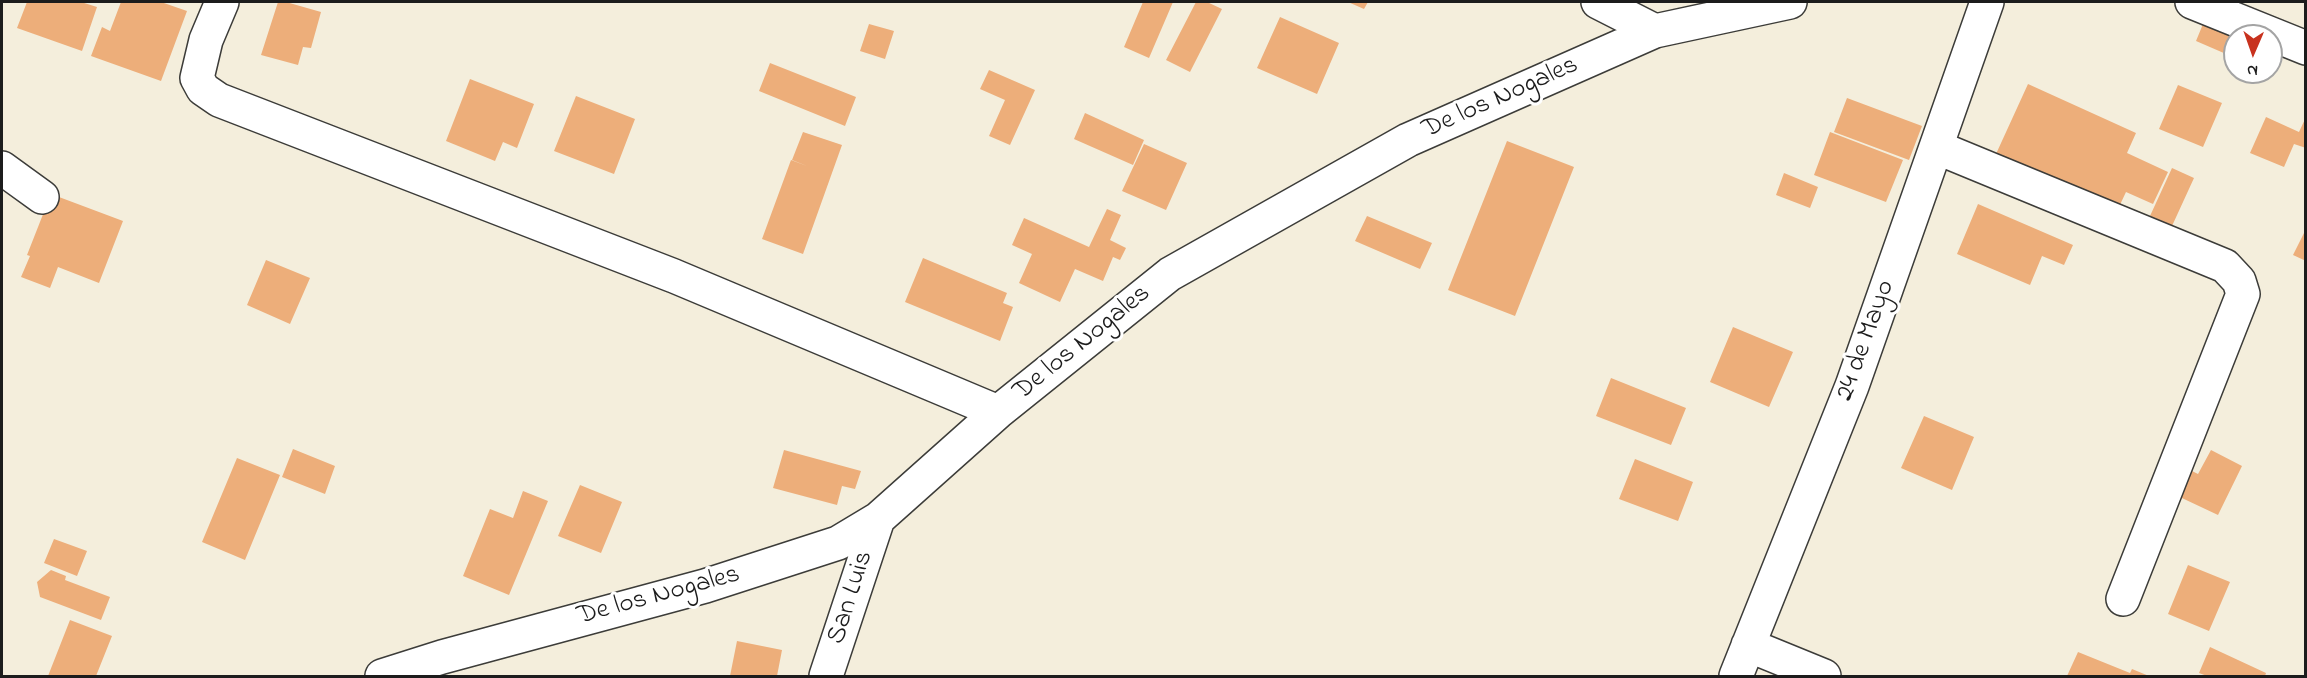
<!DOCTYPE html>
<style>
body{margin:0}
#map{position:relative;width:2307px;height:678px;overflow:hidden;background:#f4eedc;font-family:"Indie Flower",sans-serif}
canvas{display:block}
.frame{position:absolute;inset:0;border:3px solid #1c1c1c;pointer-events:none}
.north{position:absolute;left:2223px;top:24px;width:60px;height:60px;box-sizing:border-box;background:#fff;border:2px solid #a4a4a4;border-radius:50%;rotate:182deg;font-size:16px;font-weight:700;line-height:24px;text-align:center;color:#1c1c1c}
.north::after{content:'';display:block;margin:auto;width:21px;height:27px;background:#c8321e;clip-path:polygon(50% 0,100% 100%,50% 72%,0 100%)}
</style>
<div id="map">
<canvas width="2307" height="678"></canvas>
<div class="frame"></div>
<div class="north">N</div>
</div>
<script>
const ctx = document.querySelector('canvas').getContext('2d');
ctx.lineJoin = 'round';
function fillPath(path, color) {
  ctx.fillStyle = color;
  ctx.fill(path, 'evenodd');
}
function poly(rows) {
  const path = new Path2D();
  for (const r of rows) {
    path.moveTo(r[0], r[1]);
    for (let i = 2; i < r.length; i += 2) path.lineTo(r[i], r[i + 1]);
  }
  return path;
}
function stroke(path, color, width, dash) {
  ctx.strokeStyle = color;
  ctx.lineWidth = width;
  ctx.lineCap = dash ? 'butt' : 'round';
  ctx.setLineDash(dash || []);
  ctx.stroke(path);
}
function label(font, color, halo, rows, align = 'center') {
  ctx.font = font + ' "Indie Flower",sans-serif';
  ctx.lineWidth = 6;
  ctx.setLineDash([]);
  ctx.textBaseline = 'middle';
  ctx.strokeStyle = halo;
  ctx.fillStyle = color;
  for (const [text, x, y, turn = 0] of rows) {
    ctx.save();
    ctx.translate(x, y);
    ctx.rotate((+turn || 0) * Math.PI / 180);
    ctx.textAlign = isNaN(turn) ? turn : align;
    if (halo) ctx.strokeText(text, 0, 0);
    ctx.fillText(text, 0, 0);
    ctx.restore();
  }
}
fillPath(poly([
 [27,2,81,2,97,7,82,51,17,28],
 [121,2,161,2,187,11,161,81,91,56,102,27,110,31],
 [278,2,286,2,321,12,311,48,303,47,298,65,261,55],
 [1143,2,1173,2,1149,58,1124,47],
 [1196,2,1207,2,1222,9,1190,72,1166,60],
 [1348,2,1368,2,1364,9],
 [1280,17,1339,43,1317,94,1257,68],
 [869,24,894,31,885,59,860,51],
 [2203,24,2235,37,2233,57,2196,41],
 [2271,56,2277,58,2270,75,2262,72,2271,72],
 [770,63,856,97,845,126,759,91],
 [989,70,1035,90,1010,145,989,136,1005,100,980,89],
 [470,79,534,104,517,148,503,142,495,161,446,141],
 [2028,84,2136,133,2127,153,2168,172,2153,204,2126,192,2118,209,1996,154],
 [2178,85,2222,103,2203,147,2159,129],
 [576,96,635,119,614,174,554,151],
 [1847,98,1922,126,1909,160,1834,132],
 [1085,113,1144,140,1133,165,1074,139],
 [2266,117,2299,132,2306,117,2306,148,2294,144,2284,167,2250,153],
 [803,132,842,145,803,254,762,239,791,160,807,166,792,160],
 [1830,132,1903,160,1886,202,1814,175],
 [1507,141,1574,167,1515,316,1448,290],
 [1144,144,1187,163,1166,210,1122,191],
 [2172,168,2194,178,2172,226,2150,216],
 [1784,173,1818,187,1810,208,1776,195],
 [51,194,123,221,99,283,58,267,50,288,21,277,30,256,27,255],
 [1978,204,2073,245,2064,265,2042,256,2030,285,1957,254],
 [1107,209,1121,215,1110,240,1126,248,1120,260,1113,257,1103,281,1075,269,1060,302,1019,283,1032,254,1012,245,1024,218,1089,247],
 [1367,216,1432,243,1420,269,1355,241],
 [2306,229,2306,261,2293,255],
 [923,258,1007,293,1003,303,1013,307,1000,341,905,302],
 [266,260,310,278,290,324,247,305],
 [1733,327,1793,352,1769,407,1710,382],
 [1611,378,1686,408,1671,445,1596,416],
 [1924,416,1974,437,1952,490,1901,468],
 [293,449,335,466,325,494,282,477],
 [784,450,861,471,855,489,842,486,837,505,773,488],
 [2211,450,2242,466,2218,515,2167,491,2180,465,2198,474],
 [237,458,280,475,245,560,202,542],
 [1635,459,1693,482,1678,521,1619,499],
 [580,485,622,502,601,553,558,536],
 [523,491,548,501,509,595,463,576,490,509,513,518],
 [54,539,87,551,77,576,44,563],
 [2188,565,2230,582,2209,631,2168,614],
 [51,570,66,576,65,580,110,597,101,620,40,597,37,582],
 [70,620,112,636,96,676,48,676],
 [737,641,782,650,777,676,730,676],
 [2210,647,2266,673,2265,676,2207,676,2199,673],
 [2078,652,2130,673,2132,669,2149,676,2067,676]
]), '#edae7a');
const minor = poly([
 [222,2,206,40,197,78,203,89,219,100,674,276,998,412],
 [1598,2,1655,31],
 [2192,2,2306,48],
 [1936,147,2225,266,2239,281,2243,294,2123,599],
 [2,168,42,197],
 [1748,645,1824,676],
 [382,676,442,657,705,586,838,543,878,519,998,412,1170,274,1408,140,1655,31,1790,2],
 [826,676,878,519],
 [1736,676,1852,386,1987,2]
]);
stroke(minor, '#3c3c39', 36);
stroke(minor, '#fff', 33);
label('27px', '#1c1c1c', '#fff', [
 ["De los Nogales",1501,99,-24],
 ["24 de Mayo",1867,341,-70],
 ["De los Nogales",1083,344,-39],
 ["De los Nogales",659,597,-15],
 ["San Luis",852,598,-72]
]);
</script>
